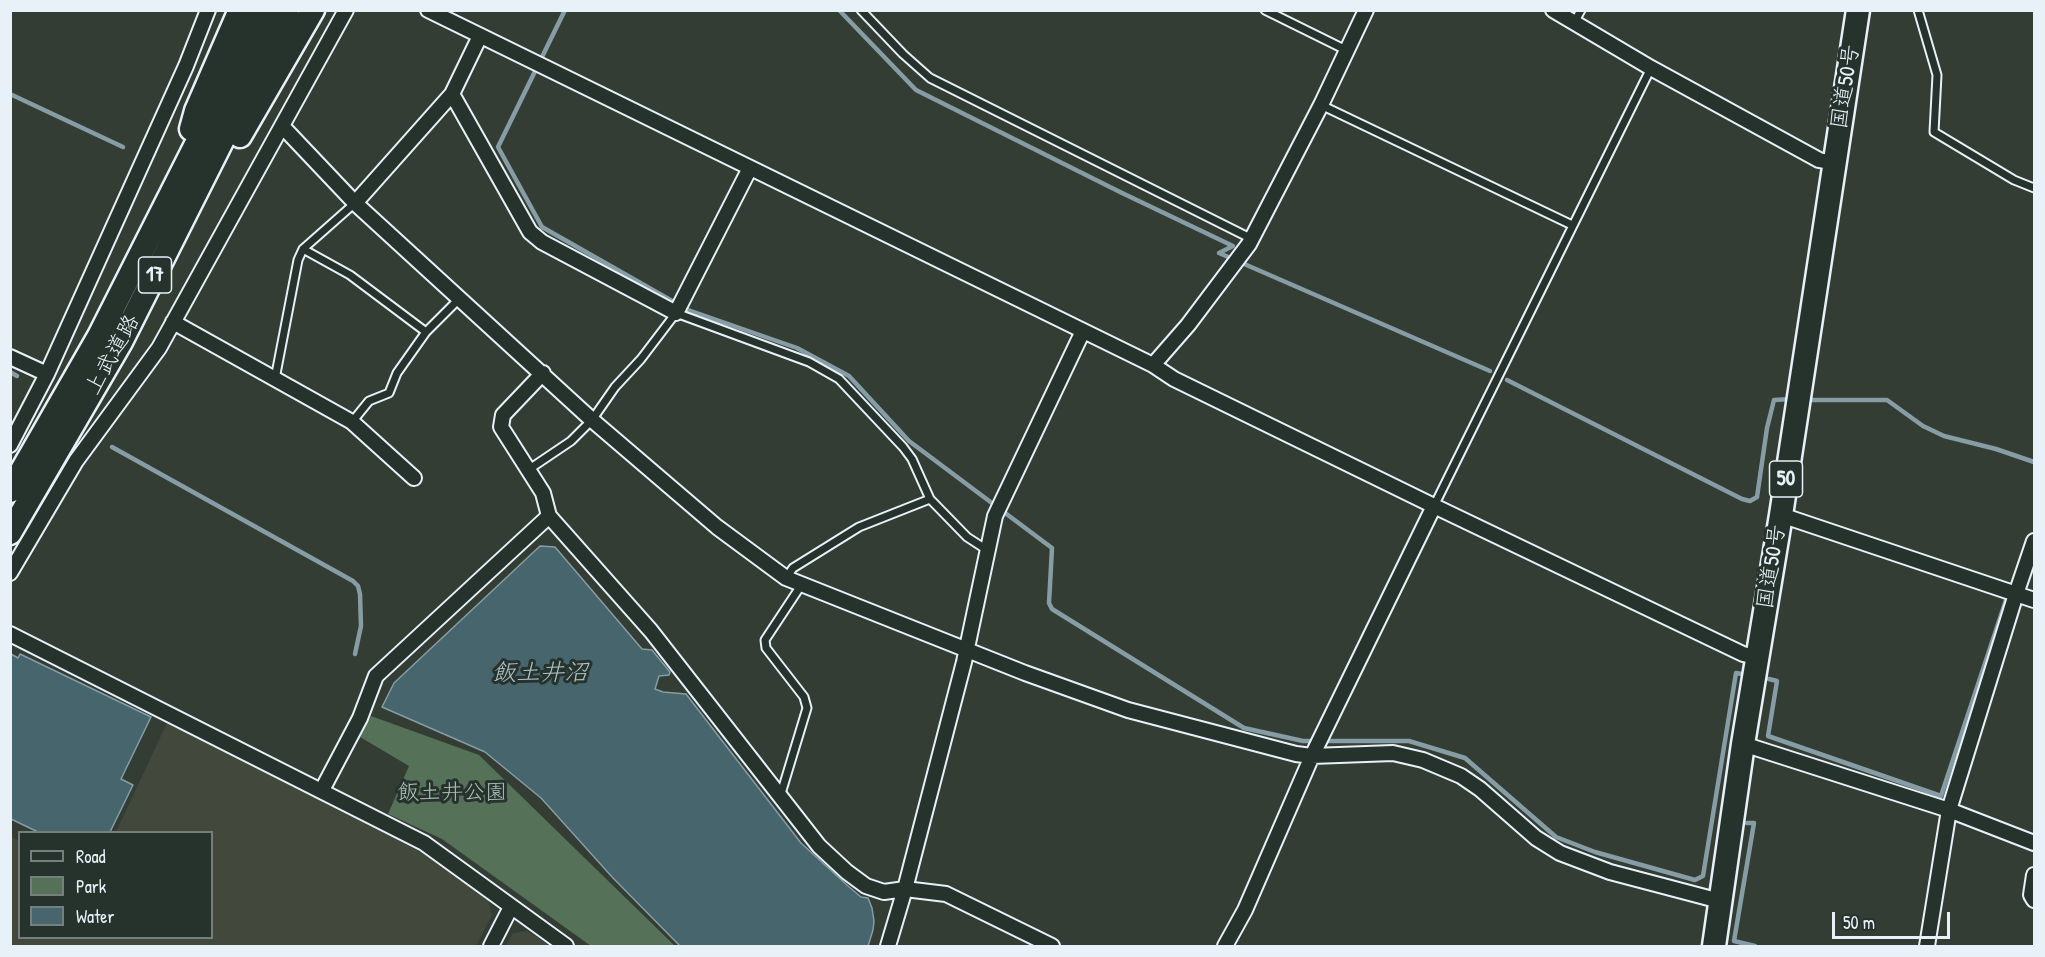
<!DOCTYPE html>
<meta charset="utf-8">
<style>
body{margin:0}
#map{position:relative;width:2045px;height:957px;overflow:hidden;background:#333d34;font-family:"Patrick Hand",sans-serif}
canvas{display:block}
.frame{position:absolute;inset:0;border:12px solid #e8f1f8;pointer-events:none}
.legend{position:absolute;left:18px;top:831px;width:195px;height:108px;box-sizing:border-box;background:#26332d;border:2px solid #747f7e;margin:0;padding:8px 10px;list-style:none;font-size:18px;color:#e8f1f8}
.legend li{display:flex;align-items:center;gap:12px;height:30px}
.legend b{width:30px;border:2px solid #747f7e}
.scale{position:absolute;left:1832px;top:912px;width:118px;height:27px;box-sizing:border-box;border:3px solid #e8f1f8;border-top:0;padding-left:8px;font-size:18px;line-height:21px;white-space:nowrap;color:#e8f1f8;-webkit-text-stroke:4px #26332d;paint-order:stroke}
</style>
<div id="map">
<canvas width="2045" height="957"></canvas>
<div class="frame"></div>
<ul class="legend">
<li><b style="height:8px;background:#26332d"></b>Road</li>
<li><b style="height:16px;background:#557157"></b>Park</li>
<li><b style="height:16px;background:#46656d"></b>Water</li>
</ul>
<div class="scale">50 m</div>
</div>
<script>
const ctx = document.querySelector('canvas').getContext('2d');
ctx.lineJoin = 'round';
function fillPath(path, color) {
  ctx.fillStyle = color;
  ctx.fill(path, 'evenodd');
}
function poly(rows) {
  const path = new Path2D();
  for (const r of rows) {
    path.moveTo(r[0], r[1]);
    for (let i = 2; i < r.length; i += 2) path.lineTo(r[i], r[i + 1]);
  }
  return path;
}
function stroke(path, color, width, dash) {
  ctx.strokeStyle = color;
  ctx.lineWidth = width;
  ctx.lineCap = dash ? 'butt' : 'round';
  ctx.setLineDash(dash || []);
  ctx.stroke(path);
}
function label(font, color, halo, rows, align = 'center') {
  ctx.font = font + ' "Patrick Hand","Klee One",sans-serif';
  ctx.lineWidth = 6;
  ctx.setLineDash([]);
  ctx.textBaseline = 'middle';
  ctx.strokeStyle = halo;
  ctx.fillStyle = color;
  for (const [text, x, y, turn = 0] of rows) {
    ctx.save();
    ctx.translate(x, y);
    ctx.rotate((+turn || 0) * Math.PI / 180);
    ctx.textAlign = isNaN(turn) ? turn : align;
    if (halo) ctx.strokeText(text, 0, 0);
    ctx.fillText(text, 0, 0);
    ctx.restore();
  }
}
fillPath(poly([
 [167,723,421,852,488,900,492,915,476,946,11,946,11,837,19,841,20,938,212,938,212,832,116,832],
 [527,931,550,946,506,946,513,933]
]), '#42493c');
fillPath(poly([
 [371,716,479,755,675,946,591,946,442,839,388,814,409,766,360,737]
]), '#557157');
const water = poly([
 [540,546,555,547,642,649,652,650,670,672,669,675,659,676,655,689,663,692,686,694,801,843,848,886,861,897,868,898,872,908,874,921,873,930,868,946,680,946,613,878,541,798,485,752,382,707,394,683,540,546],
 [11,654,18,658,20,654,151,717,121,779,133,785,110,832,38,832,11,819,11,654]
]);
fillPath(water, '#46656d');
stroke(water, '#879da5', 1.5);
stroke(poly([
 [565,10,498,147,542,227,688,310,797,348,849,376,909,441,1052,548,1049,603,1052,609,1244,728,1303,741,1409,741,1465,758,1556,837,1595,852,1695,880,1703,876,1736,673,1742,674],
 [839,10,916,90,1120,192,1233,246,1219,253,1490,371],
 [10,94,123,147],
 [10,372,17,376],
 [1507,380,1742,499,1750,501,1757,497,1767,428,1774,400,1792,399],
 [1806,400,1887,400,1923,426,1944,436,1996,449,2034,462],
 [112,447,353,581,358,586,360,594,361,626,355,654],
 [1769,679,1777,681,1768,736,1941,796,2006,600],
 [1747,823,1754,823,1734,941,1755,946]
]), '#879da5', 4.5);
const service = poly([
 [861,10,903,54,930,78,1252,239],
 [1265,10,1346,50],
 [1918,10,1937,75,1934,132,2014,180,2034,188],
 [1574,23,1581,10],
 [1321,105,1572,225],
 [303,249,350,275,426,332],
 [275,379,298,260,303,249,355,203],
 [352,422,369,401,389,393,397,373,426,332,460,298],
 [528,470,571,441,592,420,615,387,641,359,676,313,809,362,839,379,903,447,912,459,930,499,967,537,987,550],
 [1434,506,1651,68],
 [786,578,793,568,859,527,930,499],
 [780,797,807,708,804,697,766,648,765,640,802,584]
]);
const minor = poly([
 [428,10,1153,365,1174,379,1434,506,1743,654,1757,657],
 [1553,10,1651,68,1819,160,1834,163],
 [452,94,530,232,542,242,676,313,750,168],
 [283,127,355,203,592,420,717,527,786,578,1025,673,1128,710,1296,754,1312,756,1393,753,1423,760,1461,776,1480,789,1536,838,1560,853,1610,872,1720,901],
 [355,203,452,94,480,36],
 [173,322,352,422,414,478],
 [10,357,47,374],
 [1153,365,1188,325,1249,244,1321,105,1366,10],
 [543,373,503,415,501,427,543,493,549,516,651,631,819,846,847,872,866,886,884,892,905,889,946,894,1052,946],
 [10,445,47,374,186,66,208,10],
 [1781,515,2034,600],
 [10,573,76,461,159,348,346,10],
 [10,634,424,843,566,946],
 [1743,744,1949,810,2034,843],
 [322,790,360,718,376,676,549,516],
 [2034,875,2031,895,2034,900],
 [491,946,511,907],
 [888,946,905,889,964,662,995,516,1083,331],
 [1225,946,1245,910,1312,756,1434,506],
 [1927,946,1949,810,2016,594,2034,541]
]);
const trunk = poly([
 [191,129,196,111,240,10],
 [240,136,313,10],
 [10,491,99,336,264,10],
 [10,533,121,342,288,10],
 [1714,946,1743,744,1781,515,1858,10]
]);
stroke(service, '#e8f1f8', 11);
stroke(minor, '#e8f1f8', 18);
stroke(trunk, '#e8f1f8', 27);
stroke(service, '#26332d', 7);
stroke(minor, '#26332d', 14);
stroke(trunk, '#26332d', 22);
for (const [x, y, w] of [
 [155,275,33],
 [1786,479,33]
]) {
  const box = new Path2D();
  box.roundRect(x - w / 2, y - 18, w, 36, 4.5);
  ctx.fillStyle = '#26332d';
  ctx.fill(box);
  stroke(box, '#e8f1f8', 1.5);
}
label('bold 21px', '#e8f1f8', null, [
 ["17",155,275],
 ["50",1786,479]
]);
label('22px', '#e8f1f8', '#26332d', [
 ["国道50号",1846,87,-81],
 ["上武道路",113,355,-61],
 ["国道50号",1772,567,-81]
]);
label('22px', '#adbeb8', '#26332d', [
 ["飯土井公園",452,793]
]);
label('italic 24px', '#afc0c7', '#26332d', [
 ["飯土井沼",540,674]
]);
</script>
